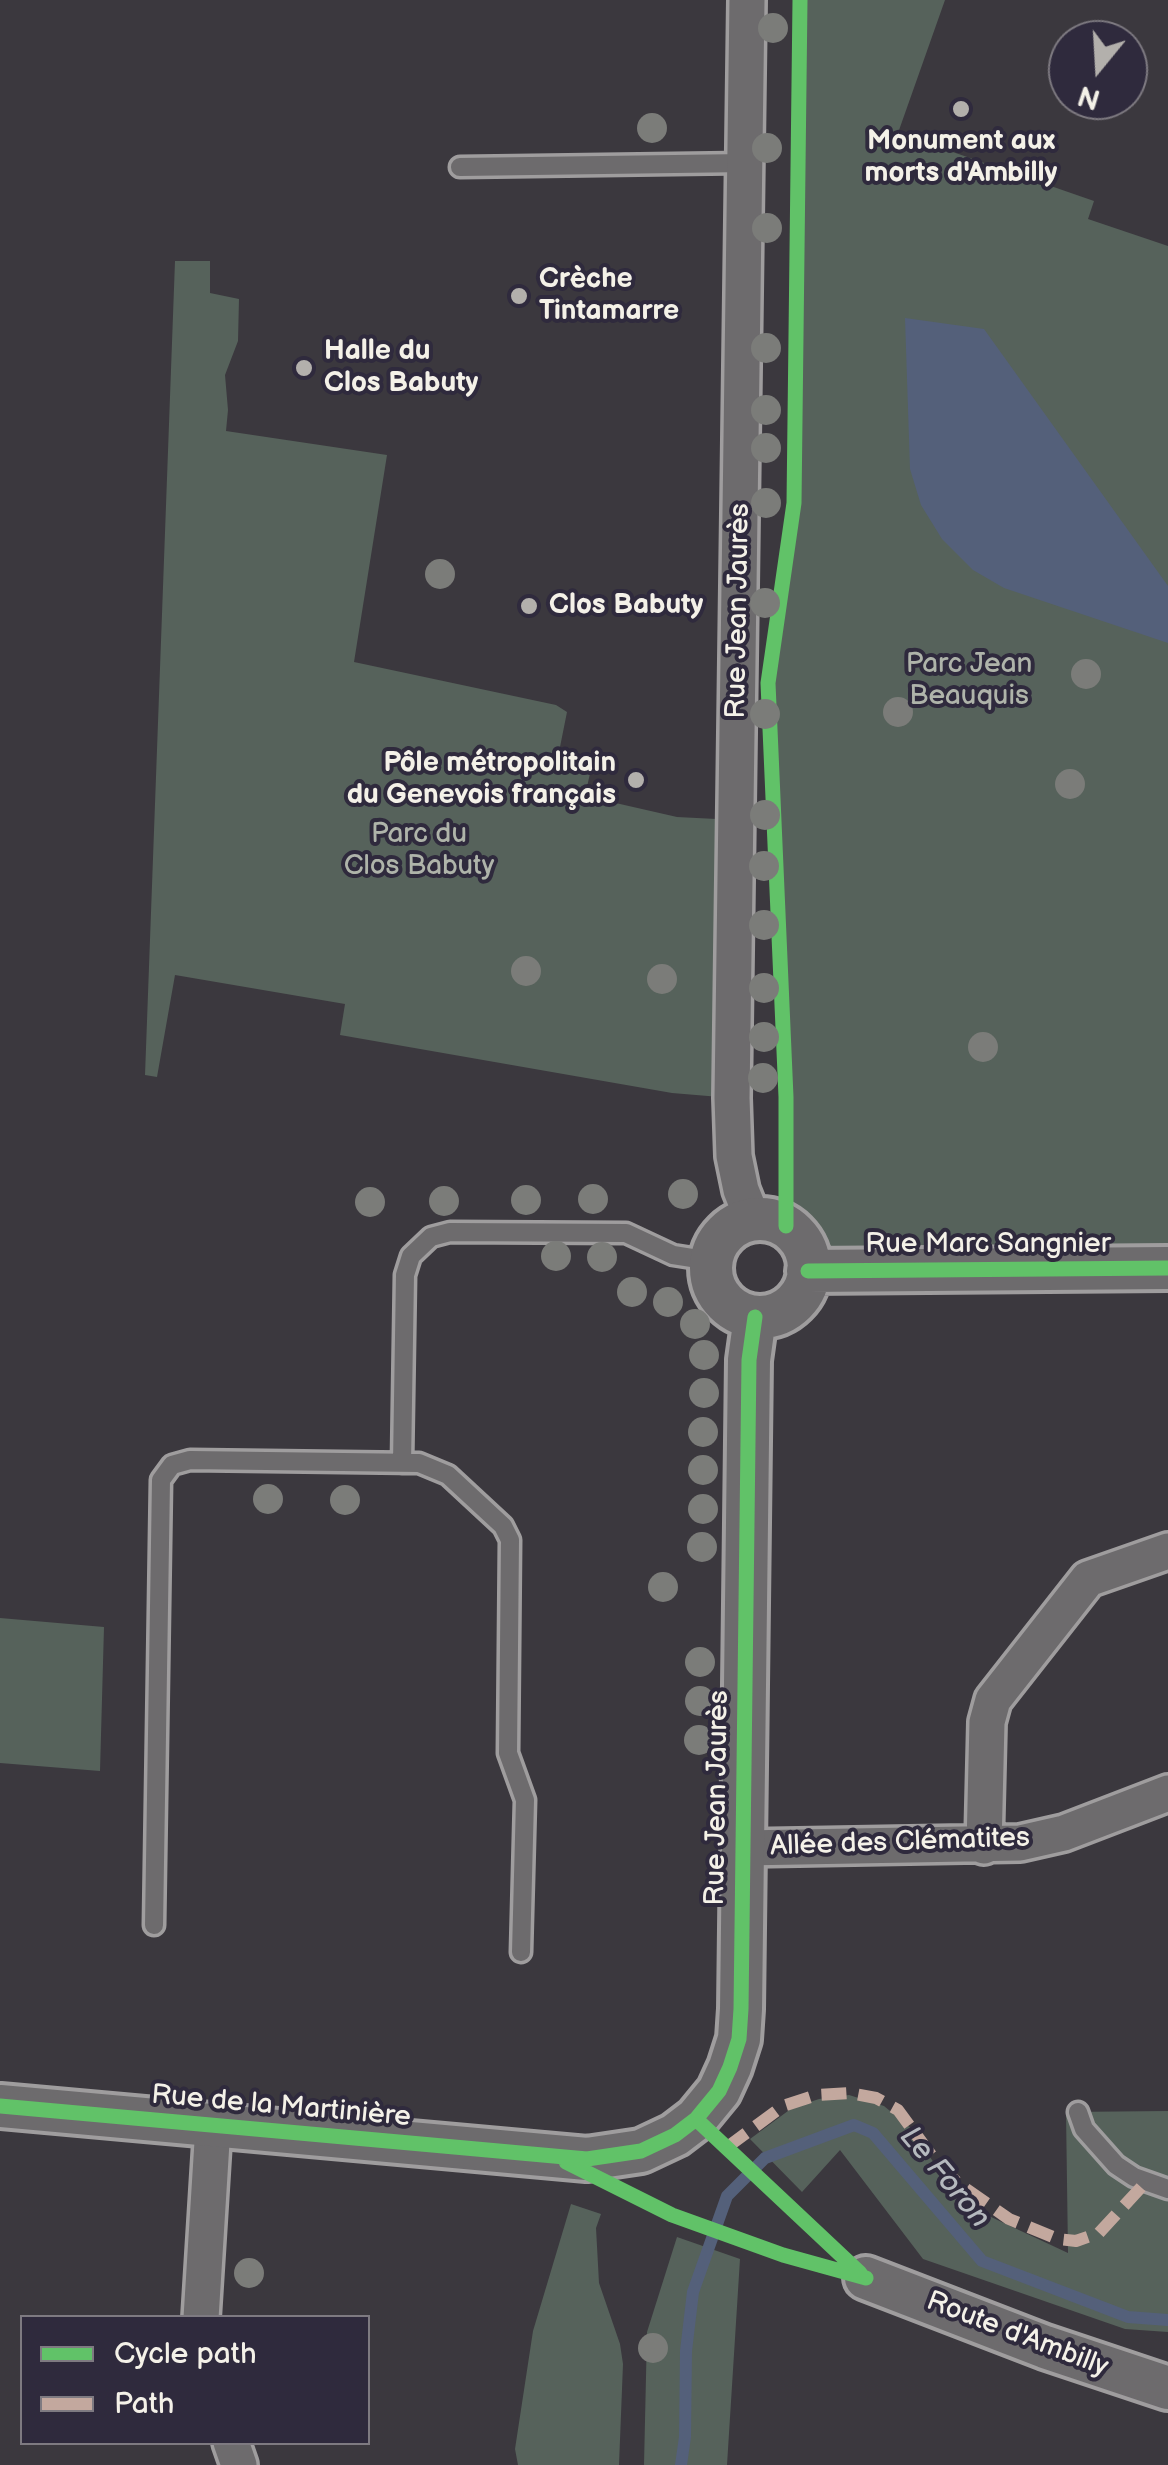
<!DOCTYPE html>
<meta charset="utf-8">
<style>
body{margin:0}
#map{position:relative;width:1168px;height:2465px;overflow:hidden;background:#3b383e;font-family:"Balsamiq Sans",sans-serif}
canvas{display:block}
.legend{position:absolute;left:20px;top:2315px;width:350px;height:130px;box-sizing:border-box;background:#2f2a3d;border:2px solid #7e7a81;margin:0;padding:12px 18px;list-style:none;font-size:30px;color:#f4f1e8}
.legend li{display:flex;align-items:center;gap:20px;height:50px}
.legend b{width:50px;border:2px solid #7e7a81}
.north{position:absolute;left:1048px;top:20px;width:100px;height:100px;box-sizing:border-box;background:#2f2a3d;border:2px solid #7e7a81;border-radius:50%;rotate:198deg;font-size:28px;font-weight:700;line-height:40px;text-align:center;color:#f4f1e8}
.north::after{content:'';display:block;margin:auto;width:35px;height:45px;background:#b3b0ac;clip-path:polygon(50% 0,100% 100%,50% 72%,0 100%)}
</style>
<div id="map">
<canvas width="1168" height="2465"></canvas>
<ul class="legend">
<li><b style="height:12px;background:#61c268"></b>Cycle path</li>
<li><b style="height:12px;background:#c3a89e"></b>Path</li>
</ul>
<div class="north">N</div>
</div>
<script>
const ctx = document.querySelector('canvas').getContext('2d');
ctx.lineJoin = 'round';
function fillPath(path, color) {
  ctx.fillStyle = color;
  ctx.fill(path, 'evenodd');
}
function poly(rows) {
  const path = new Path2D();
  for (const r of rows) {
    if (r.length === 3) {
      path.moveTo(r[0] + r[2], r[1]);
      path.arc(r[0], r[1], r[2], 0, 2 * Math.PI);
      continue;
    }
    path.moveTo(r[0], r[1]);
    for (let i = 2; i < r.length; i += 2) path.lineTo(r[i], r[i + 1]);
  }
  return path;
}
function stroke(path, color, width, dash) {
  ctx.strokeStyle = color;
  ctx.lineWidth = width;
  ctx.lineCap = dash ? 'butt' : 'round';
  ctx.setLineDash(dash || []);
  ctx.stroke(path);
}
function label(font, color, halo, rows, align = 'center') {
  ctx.font = font + ' "Balsamiq Sans",sans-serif';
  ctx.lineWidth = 8;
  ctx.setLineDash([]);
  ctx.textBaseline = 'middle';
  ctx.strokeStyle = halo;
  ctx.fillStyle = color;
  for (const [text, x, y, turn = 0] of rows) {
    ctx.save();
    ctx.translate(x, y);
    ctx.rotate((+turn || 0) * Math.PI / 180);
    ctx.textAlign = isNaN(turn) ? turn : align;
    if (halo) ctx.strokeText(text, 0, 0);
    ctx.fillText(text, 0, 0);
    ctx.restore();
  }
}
fillPath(poly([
 [800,0,945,0,898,133,1094,201,1088,219,1168,246,1168,1268,808,1262,798,1237,786,1226,786,1097,768,683,794,503],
 [175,261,210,261,210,293,239,299,238,341,225,375,228,410,226,431,387,455,354,662,556,705,567,712,559,752,593,760,585,796,677,817,736,820,732,1098,672,1093,340,1035,345,1004,175,975,157,1077,145,1075],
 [0,1618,104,1627,100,1771,0,1763],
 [849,2095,884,2106,912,2129,959,2202,1068,2253,1066,2112,1168,2111,1168,2332,1125,2329,923,2259,840,2150,802,2192,750,2139,792,2108,819,2099],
 [571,2204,601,2214,596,2228,599,2283,620,2344,623,2364,619,2465,518,2465,515,2449,533,2331],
 [677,2237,740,2259,727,2465,644,2465,647,2332]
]), '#56625b');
fillPath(poly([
 [905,318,984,329,1168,586,1168,643,1004,588,973,570,942,539,921,505,910,469]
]), '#54607a');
stroke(poly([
 [681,2465,685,2437,686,2351,693,2292,727,2196,765,2158,854,2125,873,2133,982,2261,1128,2317,1168,2320]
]), '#54607a', 12);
const service = poly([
 [460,167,746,163],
 [402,1463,405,1275,411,1256,431,1237,450,1232,626,1233,673,1255,711,1261],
 [154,1925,161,1480,172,1465,190,1460,419,1463,448,1475,503,1526,510,1540,508,1753,525,1800,521,1952],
 [1078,2112,1084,2129,1116,2165,1134,2177,1168,2189]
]);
const minor = poly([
 [747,0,732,1098,734,1156,741,1190,753,1220],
 [984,1846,987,1722,993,1700,1088,1579,1168,1551],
 [743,1848,1020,1843,1064,1833,1168,1793],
 [201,2318,213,2126],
 [231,2442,239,2465]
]);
const tertiary = poly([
 [760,1268,49],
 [808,1271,1168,1268],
 [0,2106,587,2159,641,2151,675,2135,696,2119,719,2091,730,2067,739,2039,741,2009,749,1360,755,1317],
 [866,2278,1045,2347,1168,2388]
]);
stroke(service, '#9f9d9e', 25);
stroke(minor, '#9f9d9e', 42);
stroke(tertiary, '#9f9d9e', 50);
stroke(service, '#6d6b6d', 18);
stroke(minor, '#6d6b6d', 35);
stroke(tertiary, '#6d6b6d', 42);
stroke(poly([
 [726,2148,783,2106,817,2095,850,2093,876,2098,898,2110,940,2167,959,2184,1009,2219,1058,2239,1076,2241,1099,2233,1146,2182]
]), '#c3a89e', 12, [25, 12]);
stroke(poly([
 [786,1226,786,1097,768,683,794,503,800,0],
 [808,1271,1168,1268],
 [0,2106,587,2159,641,2151,675,2135,696,2119,719,2091,730,2067,739,2039,741,2009,749,1360,755,1317],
 [696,2119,860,2273],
 [566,2162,672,2215,783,2255,866,2278]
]), '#61c268', 15);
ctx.fillStyle = '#7b7c79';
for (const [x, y] of [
 [773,28],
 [652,128],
 [767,148],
 [767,228],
 [766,348],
 [766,410],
 [766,448],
 [766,503],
 [440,574],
 [765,603],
 [1086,674],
 [898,712],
 [765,714],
 [1070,784],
 [765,815],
 [764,866],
 [764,925],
 [526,971],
 [662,979],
 [764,988],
 [764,1037],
 [983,1047],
 [763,1078],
 [683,1194],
 [593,1199],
 [526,1200],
 [444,1201],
 [370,1202],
 [556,1256],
 [602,1257],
 [632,1292],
 [668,1302],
 [695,1324],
 [704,1355],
 [704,1393],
 [703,1432],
 [703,1470],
 [268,1499],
 [345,1500],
 [703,1509],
 [702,1547],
 [663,1587],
 [700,1662],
 [700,1701],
 [699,1740],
 [249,2273],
 [653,2348]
]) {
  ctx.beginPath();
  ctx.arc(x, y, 15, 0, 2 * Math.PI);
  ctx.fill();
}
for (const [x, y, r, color] of [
 [961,109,10,"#b3b0ac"],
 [519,296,10,"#b3b0ac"],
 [304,368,10,"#b3b0ac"],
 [529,606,10,"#b3b0ac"],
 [636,780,10,"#b3b0ac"]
]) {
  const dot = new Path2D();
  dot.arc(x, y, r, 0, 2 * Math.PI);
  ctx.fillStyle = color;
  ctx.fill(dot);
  stroke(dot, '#2f2a3d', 4);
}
label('bold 28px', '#f4f1e8', '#2f2a3d', [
 ["Monument aux",961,142,"center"],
 ["morts d'Ambilly",961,174,"center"],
 ["Crèche",539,280],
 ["Tintamarre",539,312],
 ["Halle du",324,352],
 ["Clos Babuty",324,384],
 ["Clos Babuty",549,606],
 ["Pôle métropolitain",616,764,"right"],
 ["du Genevois français",616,796,"right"]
], 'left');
label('28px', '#f4f1e8', '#2f2a3d', [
 ["Rue Jean Jaurès",739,611,-89],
 ["Rue Marc Sangnier",988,1245],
 ["Rue Jean Jaurès",718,1798,-89],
 ["Allée des Clématites",900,1843,-2],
 ["Rue de la Martinière",281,2107,5],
 ["Route d'Ambilly",1017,2335,21]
]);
label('28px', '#afb4aa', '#2f2a3d', [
 ["Parc Jean",969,665],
 ["Beauquis",969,697],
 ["Parc du",419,835],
 ["Clos Babuty",419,867]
]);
label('italic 30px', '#b5b9be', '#2f2a3d', [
 ["Le Foron",944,2178,50]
]);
</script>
